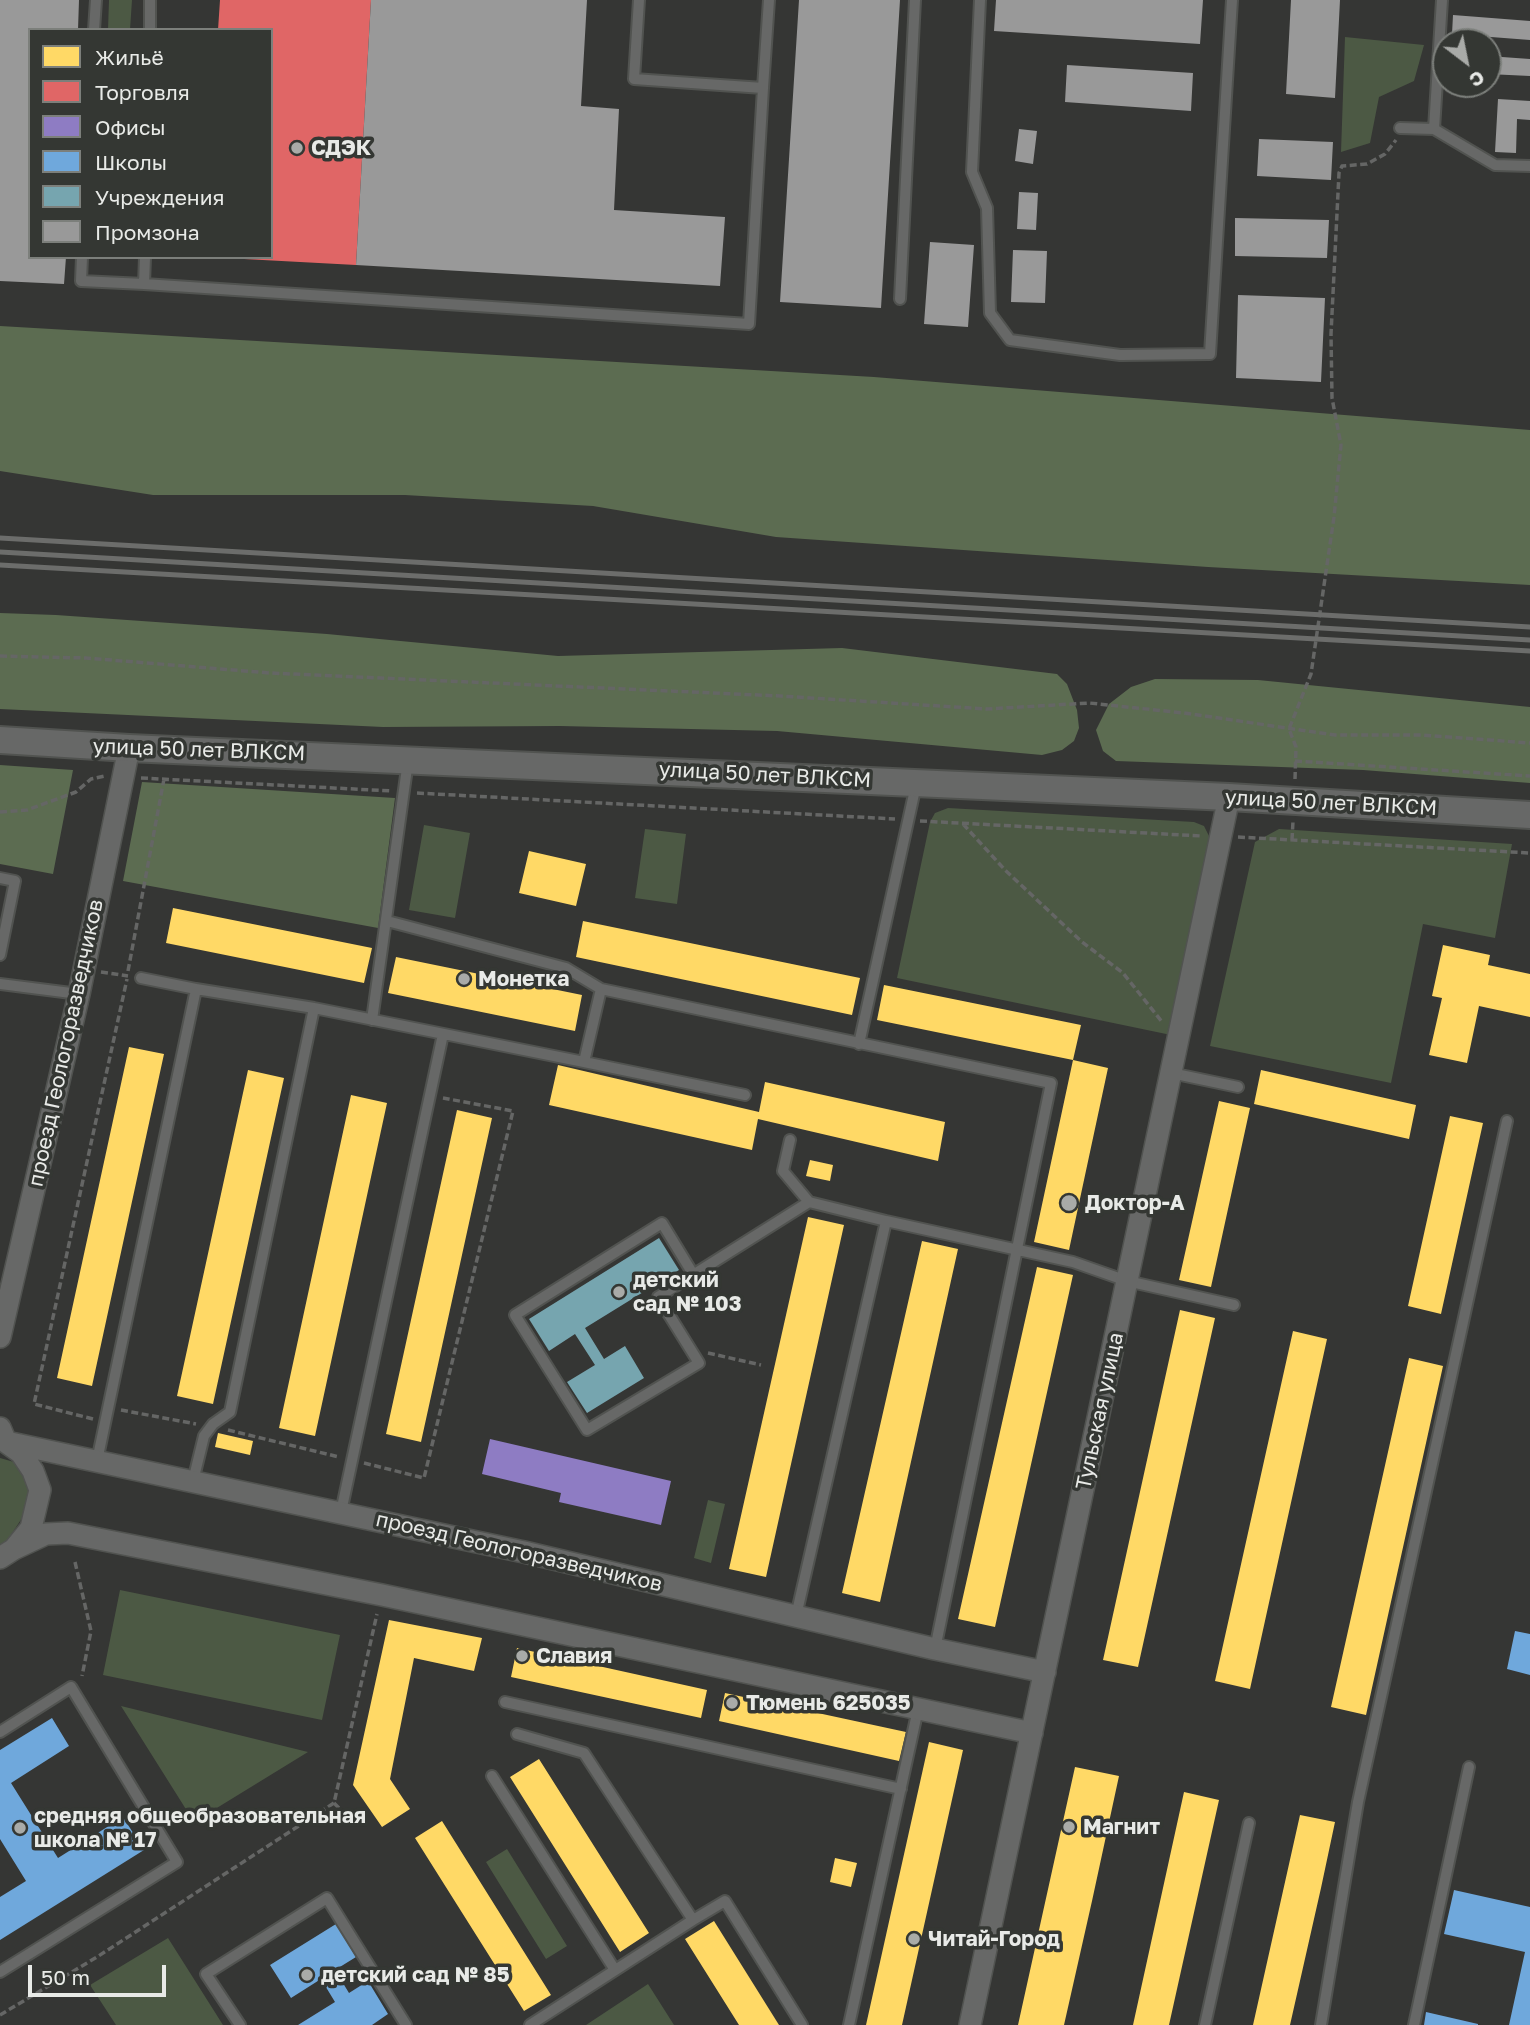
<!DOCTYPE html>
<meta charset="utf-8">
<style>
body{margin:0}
#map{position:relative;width:1530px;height:2025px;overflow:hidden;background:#353634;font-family:"Golos Text",sans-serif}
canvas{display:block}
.legend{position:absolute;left:28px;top:28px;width:245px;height:231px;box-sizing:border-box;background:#343733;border:2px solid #7c7f7b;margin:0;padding:9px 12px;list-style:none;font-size:21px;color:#e8eae7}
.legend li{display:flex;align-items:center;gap:14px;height:35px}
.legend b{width:35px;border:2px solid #7c7f7b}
.north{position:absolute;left:1432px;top:28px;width:70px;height:70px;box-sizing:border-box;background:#343733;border:2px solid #7c7f7b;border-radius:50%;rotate:148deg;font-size:19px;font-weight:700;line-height:28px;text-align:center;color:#e8eae7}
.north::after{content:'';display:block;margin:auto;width:24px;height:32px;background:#a9aba8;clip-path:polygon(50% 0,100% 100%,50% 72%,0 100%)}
.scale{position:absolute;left:28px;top:1965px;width:138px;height:32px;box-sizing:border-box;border:4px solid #e8eae7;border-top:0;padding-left:9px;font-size:21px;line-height:24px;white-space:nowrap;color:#e8eae7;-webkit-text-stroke:5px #343733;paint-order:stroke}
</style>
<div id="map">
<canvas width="1530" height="2025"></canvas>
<ul class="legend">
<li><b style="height:19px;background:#ffd966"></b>Жильё</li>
<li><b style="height:19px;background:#e06666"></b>Торговля</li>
<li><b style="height:19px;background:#8e7cc3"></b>Офисы</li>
<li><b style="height:19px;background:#6fa8dc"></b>Школы</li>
<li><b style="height:19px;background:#76a5af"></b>Учреждения</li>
<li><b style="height:19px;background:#999"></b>Промзона</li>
</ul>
<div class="north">С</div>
<div class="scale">50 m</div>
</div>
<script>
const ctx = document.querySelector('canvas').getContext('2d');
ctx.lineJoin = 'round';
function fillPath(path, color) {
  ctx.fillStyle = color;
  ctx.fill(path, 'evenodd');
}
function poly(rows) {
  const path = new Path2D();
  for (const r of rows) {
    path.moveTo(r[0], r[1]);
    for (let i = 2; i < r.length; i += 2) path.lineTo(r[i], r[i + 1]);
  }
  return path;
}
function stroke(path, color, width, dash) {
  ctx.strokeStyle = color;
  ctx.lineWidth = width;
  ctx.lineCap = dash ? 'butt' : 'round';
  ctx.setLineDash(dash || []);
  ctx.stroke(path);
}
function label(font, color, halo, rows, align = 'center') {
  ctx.font = font + ' "Golos Text",sans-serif';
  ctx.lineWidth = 7;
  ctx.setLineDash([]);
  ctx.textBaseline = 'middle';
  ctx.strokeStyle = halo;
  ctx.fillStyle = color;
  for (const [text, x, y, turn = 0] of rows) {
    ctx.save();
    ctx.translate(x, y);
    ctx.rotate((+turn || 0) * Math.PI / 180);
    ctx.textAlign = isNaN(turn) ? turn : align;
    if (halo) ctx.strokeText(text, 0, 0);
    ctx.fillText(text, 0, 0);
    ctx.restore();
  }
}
fillPath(poly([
 [109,0,132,0,130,30,108,30],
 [1345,37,1424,45,1414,81,1379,97,1370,143,1341,152],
 [948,808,1194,822,1204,826,1209,836,1209,842,1171,1035,897,978,930,822,935,813],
 [424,825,470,833,455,918,409,910],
 [645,829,686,834,677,904,635,898],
 [1279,829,1512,844,1495,938,1423,924,1391,1083,1210,1046,1255,842],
 [0,1458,14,1462,23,1470,29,1486,29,1500,24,1515,7,1541,0,1545],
 [708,1500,725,1504,711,1563,694,1558],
 [120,1590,340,1635,322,1720,103,1675],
 [121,1706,308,1752,194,1822],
 [507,1849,567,1946,546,1959,486,1862],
 [168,1938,223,2025,116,2025,90,1985],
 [648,1984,674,2025,586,2025]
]), '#4c5944');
fillPath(poly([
 [0,326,874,377,1530,430,1530,585,1208,567,776,537,593,506,405,495,153,495,0,471],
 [0,613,56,615,327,634,558,656,842,648,1057,674,1067,684,1077,710,1079,728,1074,741,1062,750,1042,755,777,731,560,726,383,727,0,709],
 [1155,679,1258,680,1530,707,1530,783,1363,770,1116,761,1103,751,1096,730,1109,704,1131,687],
 [0,765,73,770,53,874,0,864],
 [142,782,395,798,378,928,123,881]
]), '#5c6c51');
fillPath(poly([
 [529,851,586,864,576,906,519,893],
 [173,908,372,948,364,983,166,943],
 [583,921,860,978,852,1015,576,957],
 [1443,945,1490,955,1488,965,1530,974,1530,1017,1479,1006,1467,1063,1429,1055,1442,998,1432,996],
 [396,957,582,995,575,1031,388,993],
 [884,985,1081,1025,1073,1060,1108,1068,1069,1250,1034,1242,1073,1060,877,1020],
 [129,1047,164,1054,92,1386,57,1378],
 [558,1065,759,1112,765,1082,945,1122,938,1161,758,1119,752,1150,549,1105],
 [248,1070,284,1078,213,1404,177,1396],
 [1261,1070,1416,1105,1409,1139,1254,1104],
 [351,1095,387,1103,315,1436,279,1428],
 [1219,1101,1250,1108,1211,1287,1179,1280],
 [457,1110,492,1118,421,1442,386,1434],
 [1450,1116,1483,1123,1441,1314,1408,1306],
 [810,1160,833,1165,830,1181,806,1176],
 [808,1217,844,1225,766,1577,729,1569],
 [922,1241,958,1249,880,1602,842,1593],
 [1037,1267,1073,1275,995,1627,958,1619],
 [1180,1310,1215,1318,1138,1667,1103,1660],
 [1293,1331,1327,1339,1250,1689,1215,1681],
 [1409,1358,1443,1366,1366,1715,1331,1707],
 [218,1433,253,1441,250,1455,215,1447],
 [389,1620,482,1638,474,1671,414,1658,390,1779,410,1809,382,1827,353,1785],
 [517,1648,707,1690,701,1718,511,1677],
 [725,1693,906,1732,899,1761,719,1721],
 [929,1742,963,1750,902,2025,866,2025],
 [539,1759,649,1933,620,1952,510,1777],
 [1075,1767,1119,1776,1092,1901,1064,2025,1018,2025],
 [1184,1792,1219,1800,1169,2025,1133,2025],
 [1300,1815,1335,1822,1321,1888,1290,2025,1253,2025],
 [442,1821,551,1995,524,2011,415,1838],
 [835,1858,857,1863,851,1887,830,1882],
 [714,1921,779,2025,739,2025,685,1939]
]), '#ffd966');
fillPath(poly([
 [220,0,371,0,356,265,244,259,244,257,271,257,271,30,218,30]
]), '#e06666');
fillPath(poly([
 [490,1439,671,1481,661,1525,559,1502,561,1493,482,1474]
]), '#8e7cc3');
fillPath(poly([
 [1515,1631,1530,1634,1530,1675,1507,1669],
 [52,1718,69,1746,11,1783,58,1858,123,1817,144,1850,0,1940,0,1897,26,1881,0,1839,0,1750],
 [1454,1890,1530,1907,1530,2025,1509,2025,1525,1952,1444,1934],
 [336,1924,356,1957,335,1970,349,1993,368,1981,388,2014,372,2025,298,2025,335,2002,321,1979,291,1998,270,1965],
 [1426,2012,1478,2024,1478,2025,1424,2025]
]), '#6fa8dc');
fillPath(poly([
 [659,1238,679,1270,585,1328,604,1359,625,1346,644,1378,587,1413,567,1382,595,1365,575,1334,549,1351,529,1319]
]), '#76a5af');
fillPath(poly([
 [0,0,79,0,78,30,30,30,30,257,66,257,64,284,0,281],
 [371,0,587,0,581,106,619,109,614,210,725,217,720,286,356,265],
 [799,0,900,0,881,308,780,302],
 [996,0,1203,0,1200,44,994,31],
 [1291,0,1340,0,1335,98,1286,94],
 [1453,15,1530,21,1530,40,1452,34],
 [1488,56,1530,59,1530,76,1488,74],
 [1067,65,1193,73,1191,111,1065,102],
 [1498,99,1530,101,1530,120,1517,119,1516,153,1495,152],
 [1019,129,1037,131,1033,164,1015,161],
 [1259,139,1333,142,1331,180,1257,176],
 [1019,192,1038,193,1036,230,1017,229],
 [1235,218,1329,220,1327,258,1235,256],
 [930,242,974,245,968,327,924,324],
 [1013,250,1047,251,1045,303,1011,302],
 [1238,295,1325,298,1321,382,1236,378]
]), '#999');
const service = poly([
 [639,0,634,79,763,88,769,0],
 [980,0,972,172,987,208,990,313,1010,340,1120,355,1210,354,1232,0],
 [94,30,96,0],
 [150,30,150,0],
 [1400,128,1434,129,1495,165,1530,166],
 [1434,129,1442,0],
 [82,257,81,281,144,284],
 [145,257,144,284,749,324,763,88],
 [900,299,915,0],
 [0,878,15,881,0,955],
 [387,921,566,968,601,989,1051,1083,935,1649],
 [141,978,196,989],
 [0,984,79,994],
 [372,1020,408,761],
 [859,1044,916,785],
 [584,1062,745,1095],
 [1171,1073,1238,1087],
 [790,1140,783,1171,809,1202],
 [693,1274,662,1223,515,1315,587,1430,699,1363,658,1297,809,1202,886,1221,1073,1262,1127,1281,1234,1305],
 [97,1461,196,989,314,1008,584,1062,601,989],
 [193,1481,204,1436,213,1424,230,1412,314,1008],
 [341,1512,443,1034],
 [796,1616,886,1221],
 [505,1702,901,1789],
 [0,1732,71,1687,177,1862,0,1972],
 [517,1734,584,1753,693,1920,530,2025],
 [492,1776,615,1970],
 [693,1920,725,1901,802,2025],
 [240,2025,206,1974,327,1898,406,2025],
 [849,2025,918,1709],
 [1205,2025,1249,1823],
 [1321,2025,1358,1802,1507,1121],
 [1414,2025,1469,1767]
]);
const minor = poly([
 [0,1337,79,994,129,748],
 [0,1428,6,1442,524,1552,935,1649,1045,1672],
 [14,1549,46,1534,68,1533,382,1595,1032,1733],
 [0,1558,14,1549,31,1528,40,1490,33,1471,21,1453,7,1443],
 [970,2025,1229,797]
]);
const tertiary = poly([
 [0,740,129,748,1229,797,1530,815]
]);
stroke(service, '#515350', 14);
stroke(minor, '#515350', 24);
stroke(tertiary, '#515350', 30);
stroke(poly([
 [0,656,86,658,270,673,780,696,987,709,1089,703,1184,713,1335,735,1421,735,1530,743],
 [1295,761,1530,776],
 [141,778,392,791],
 [1295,779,1296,747,1289,729,1311,674,1334,517,1341,445,1332,398,1331,334,1339,173,1342,166,1367,164,1385,154,1396,140],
 [417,793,895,819],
 [0,812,27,810,76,792,91,779,105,776],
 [920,821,1202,836],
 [963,824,1005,870,1082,942,1123,973,1163,1023],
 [1238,837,1530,853],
 [1292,840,1293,821],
 [128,971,164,779],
 [101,972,128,976],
 [708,1353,761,1365],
 [121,1410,196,1424],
 [93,1419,34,1404,127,979],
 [228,1430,339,1457],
 [364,1463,424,1478,513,1111,443,1098],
 [75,1562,91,1631,82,1676],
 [334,1803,347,1816],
 [0,2015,97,1957,334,1803,377,1614]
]), '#656665', 3.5, [7, 3.5]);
stroke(service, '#676867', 10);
stroke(minor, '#676867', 21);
stroke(tertiary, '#676867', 26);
stroke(poly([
 [0,538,1530,627],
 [0,552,1530,640],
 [0,565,1530,651]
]), '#6c6d6b', 5);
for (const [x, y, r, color] of [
 [297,148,7,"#a9aba8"],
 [464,979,7,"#a9aba8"],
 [1069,1203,9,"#a9aba8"],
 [619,1292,7,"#a9aba8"],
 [522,1656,7,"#a9aba8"],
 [732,1703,7,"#a9aba8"],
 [1069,1827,7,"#a9aba8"],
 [20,1828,7,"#a9aba8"],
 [914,1939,7,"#a9aba8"],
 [307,1975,7,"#a9aba8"]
]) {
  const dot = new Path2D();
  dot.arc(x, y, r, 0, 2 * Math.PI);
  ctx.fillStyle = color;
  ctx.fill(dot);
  stroke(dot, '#343733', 2.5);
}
label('bold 21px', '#e8eae7', '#343733', [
 ["СДЭК",311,148],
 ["Монетка",478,979],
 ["Доктор-А",1085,1203],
 ["детский",633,1280],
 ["сад № 103",633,1304],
 ["Славия",536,1656],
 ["Тюмень 625035",746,1703],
 ["средняя общеобразовательная",34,1816],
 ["школа № 17",34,1840],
 ["Магнит",1083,1827],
 ["Читай-Город",928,1939],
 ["детский сад № 85",321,1975]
], 'left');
label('21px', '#e8eae7', '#343733', [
 ["улица 50 лет ВЛКСМ",199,750,2],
 ["улица 50 лет ВЛКСМ",765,775,3],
 ["улица 50 лет ВЛКСМ",1331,803,3],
 ["проезд Геологоразведчиков",66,1043,-78],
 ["Тульская улица",1100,1411,-78],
 ["проезд Геологоразведчиков",519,1552,13]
]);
</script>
